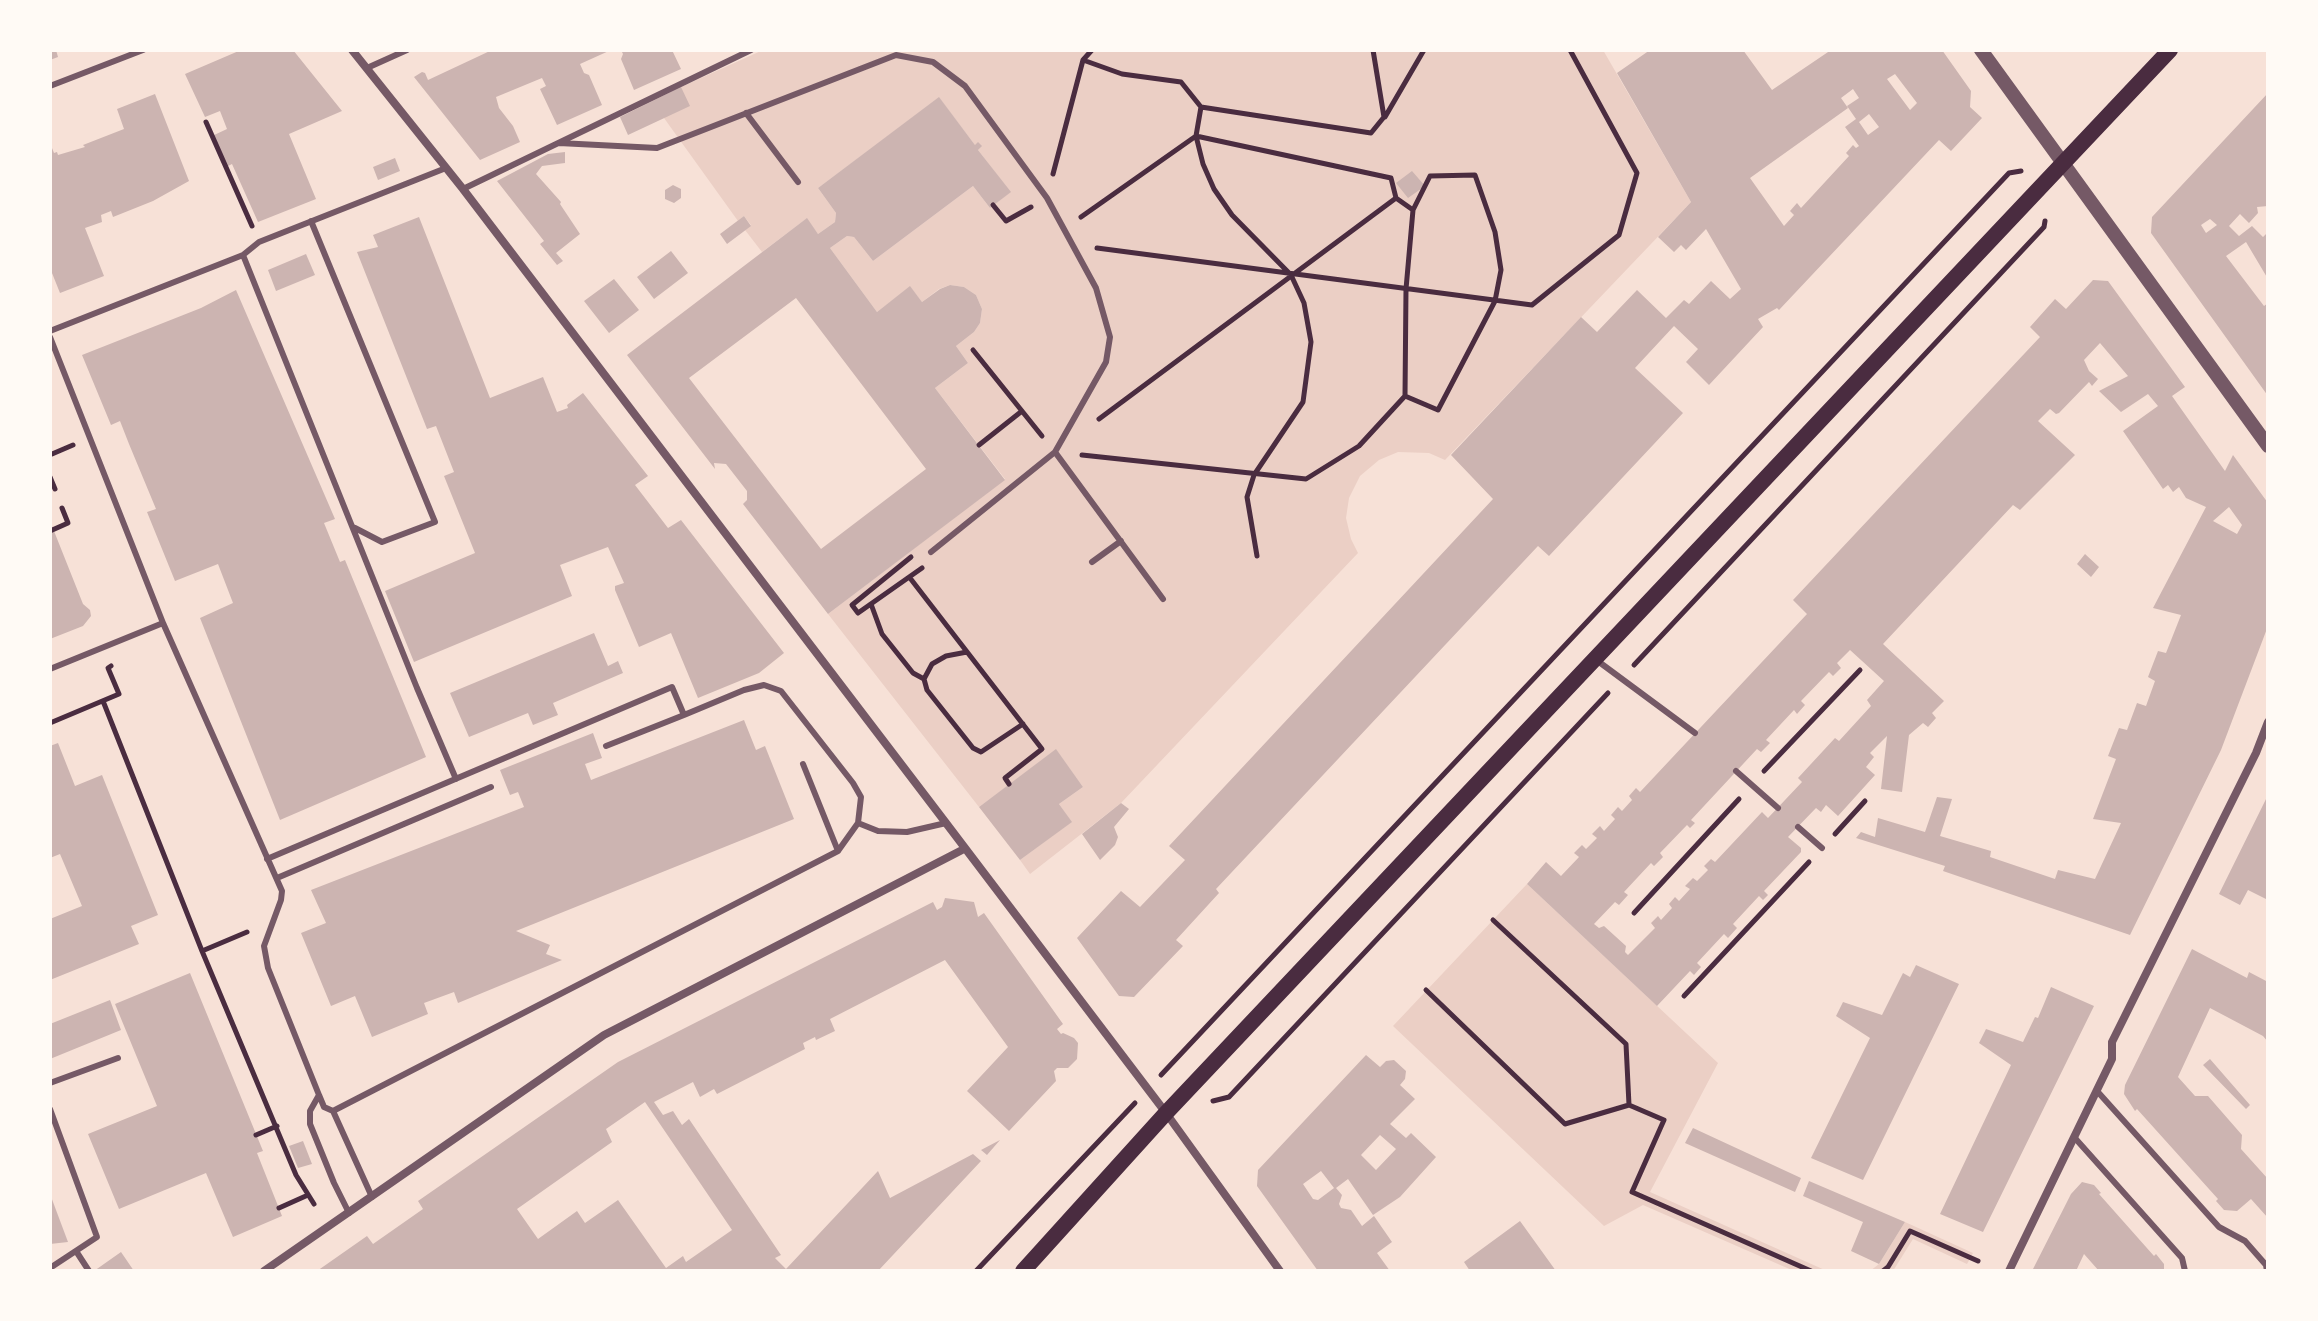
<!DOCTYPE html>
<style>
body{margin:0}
#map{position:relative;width:2318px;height:1321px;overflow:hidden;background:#f7e1d7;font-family:"Open Sans",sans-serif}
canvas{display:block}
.frame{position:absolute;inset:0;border:52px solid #fffaf5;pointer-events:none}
</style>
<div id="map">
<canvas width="2318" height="1321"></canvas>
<div class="frame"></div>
</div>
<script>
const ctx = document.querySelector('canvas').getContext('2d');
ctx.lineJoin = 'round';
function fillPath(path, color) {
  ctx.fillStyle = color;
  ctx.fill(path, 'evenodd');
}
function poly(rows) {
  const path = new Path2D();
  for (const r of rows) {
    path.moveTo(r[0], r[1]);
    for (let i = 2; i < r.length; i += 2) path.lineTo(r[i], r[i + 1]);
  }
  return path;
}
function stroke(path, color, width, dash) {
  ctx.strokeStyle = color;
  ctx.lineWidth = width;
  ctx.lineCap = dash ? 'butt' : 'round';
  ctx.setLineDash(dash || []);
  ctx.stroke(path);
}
fillPath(poly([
 [763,50,1603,50,1691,202,1445,460,1429,453,1398,452,1379,460,1360,476,1349,498,1346,518,1351,539,1358,553,1121,803,1030,874,1020,860,1071,822,1059,804,1083,787,1056,750,979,807,828,614,1005,479,935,388,968,363,956,346,974,332,980,323,982,309,976,295,964,287,950,285,939,289,922,302,910,287,877,312,830,248,847,236,854,237,873,261,973,186,990,208,1010,192,978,150,981,146,975,145,939,98,818,188,836,213,835,222,818,234,806,219,762,252,745,230,751,225,744,216,738,221,664,118,681,87],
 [1527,884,1718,1063,1650,1192,1827,1271,1794,1271,1643,1205,1604,1226,1393,1026],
 [1905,1222,1973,1253,1967,1264,1913,1239,1893,1271,1870,1271,1879,1264]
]), '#ebcfc5');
fillPath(poly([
 [50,50,56,50,58,57,50,60],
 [241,50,293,50,342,111,289,134,316,199,258,222,232,164,226,167,212,136,227,129,220,111,205,117,185,74],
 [492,50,611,50,580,64,584,73,589,75,602,105,557,125,540,89,546,86,542,78,496,97,499,108,513,126,520,142,480,160,414,77,422,72,425,73,428,80],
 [621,50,672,50,681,69,634,90,621,59,623,54],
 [1650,50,1743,50,1772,90,1831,50,1942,50,1971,91,1970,107,1982,118,1951,151,1939,140,1779,310,1777,308,1758,319,1763,327,1709,385,1686,362,1698,349,1674,326,1635,368,1683,413,1549,556,1538,546,1216,889,1219,893,1176,940,1183,946,1134,997,1119,996,1077,938,1121,891,1140,907,1185,860,1169,846,1493,499,1451,455,1581,317,1597,332,1637,290,1666,318,1684,300,1689,304,1711,281,1730,299,1741,289,1706,229,1686,250,1681,245,1674,252,1658,237,1691,202,1617,73],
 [1895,74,1917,103,1910,110,1887,79],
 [1853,89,1859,98,1847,106,1856,119,1845,127,1859,146,1856,148,1853,145,1846,153,1849,156,1801,208,1797,203,1790,211,1794,215,1784,226,1750,178,1848,108,1841,98],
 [1869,114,1879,127,1868,135,1859,122],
 [681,87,690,106,628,135,620,117],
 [2268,93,2268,206,2257,207,2258,213,2249,223,2240,214,2229,226,2239,236,2252,226,2263,237,2268,232,2268,279,2246,242,2226,256,2264,306,2268,303,2268,396,2151,233,2152,217],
 [2210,219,2217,225,2206,233,2201,225],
 [155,94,189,181,153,201,113,217,111,211,101,215,102,222,85,228,104,276,60,293,50,268,50,143,54,153,57,152,58,155,85,147,83,145,124,129,117,109],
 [939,97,975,145,978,142,982,146,978,150,1011,192,990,208,973,186,873,261,854,237,847,236,830,248,877,312,910,286,922,302,940,289,950,285,964,287,976,295,982,309,980,323,974,332,956,346,968,363,935,388,1005,480,828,614,743,504,747,500,747,491,726,464,714,463,715,469,627,355,807,218,818,234,835,222,836,213,818,188],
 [796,298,926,469,821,549,689,378],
 [565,152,565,163,542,166,536,174,561,202,560,204,580,234,556,253,563,261,557,265,540,244,544,241,497,181,548,154],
 [395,158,400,171,378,180,373,167],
 [1412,171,1425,186,1408,198,1396,183],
 [673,185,681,189,681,198,674,203,665,199,665,190],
 [744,216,751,226,727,244,720,234],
 [419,217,490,398,543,377,557,412,568,408,567,405,583,393,648,476,635,485,668,528,681,520,784,653,759,673,698,698,671,633,639,647,615,590,615,586,624,583,608,547,560,565,572,596,414,662,385,591,475,553,444,476,454,472,436,426,427,429,357,252,378,247,373,235],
 [671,251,688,273,654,299,637,277],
 [306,254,315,275,276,291,268,270],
 [614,279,639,310,609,333,584,301],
 [2093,280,2108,281,2185,387,2172,396,2225,471,2233,455,2268,503,2268,626,2221,750,2130,935,1943,871,1945,866,1856,838,1861,832,1875,837,1878,818,1925,832,1937,797,1952,799,1940,836,1991,851,1990,857,2055,879,2058,870,2095,879,2121,823,2093,819,2116,759,2108,756,2119,728,2127,730,2137,703,2146,706,2155,681,2148,677,2158,651,2166,653,2181,615,2153,608,2206,507,2186,498,2179,487,2173,492,2168,485,2163,489,2123,431,2158,406,2148,394,2121,412,2099,391,2128,376,2100,343,2084,360,2089,371,2098,379,2092,386,2089,382,2059,413,2056,414,2050,409,2038,421,2075,455,2020,510,2013,505,1883,644,1944,701,1932,713,1936,718,1928,727,1923,723,1909,735,1902,792,1881,789,1887,736,1870,753,1874,757,1866,767,1875,775,1838,816,1826,805,1821,812,1816,808,1788,837,1801,848,1801,852,1764,891,1768,895,1763,900,1759,896,1733,924,1737,928,1728,938,1724,934,1697,963,1701,967,1694,975,1690,971,1657,1006,1527,884,1546,862,1561,876,1579,857,1574,853,1582,845,1586,849,1597,838,1592,834,1600,826,1604,831,1615,819,1611,815,1618,807,1622,811,1632,800,1629,796,1636,788,1640,792,1807,614,1793,600,2040,337,2030,327,2055,299,2066,309],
 [2229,507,2242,525,2237,534,2213,521],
 [1850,650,1884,681,1867,700,1871,706,1839,741,1835,738,1798,778,1802,782,1768,818,1762,812,1715,862,1711,859,1704,866,1708,870,1697,881,1693,878,1685,886,1690,889,1679,901,1675,897,1669,904,1672,908,1661,920,1658,916,1651,923,1655,928,1628,955,1625,952,1626,946,1604,926,1599,928,1594,924,1615,902,1619,905,1628,895,1624,892,1651,863,1654,866,1663,857,1660,853,1687,825,1690,828,1695,823,1691,820,1757,749,1761,752,1770,743,1766,740,1794,710,1797,714,1805,705,1801,701,1829,672,1833,676,1841,668,1837,663],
 [236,290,335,519,324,523,340,562,345,560,426,757,280,820,200,618,233,603,218,564,175,581,147,512,156,509,129,444,120,421,111,425,82,355,201,308],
 [50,521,83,604,90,610,91,616,83,626,50,639],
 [2085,554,2099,567,2091,577,2077,564],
 [594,633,608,666,618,661,623,673,553,703,558,715,533,725,528,713,469,737,450,693],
 [744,720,756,750,765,746,794,819,516,931,550,945,546,954,562,960,458,1003,454,992,424,1003,428,1014,372,1037,355,996,331,1006,301,933,326,923,311,890,524,807,518,792,510,795,500,770,593,733,602,758,585,764,591,780],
 [58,743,75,786,102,775,158,915,131,926,139,944,50,980,50,919,82,906,60,854,50,858,50,746],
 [1056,749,1083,787,1059,804,1072,822,1020,860,979,807],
 [2268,795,2268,900,2248,890,2240,905,2219,894],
 [1121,803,1129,809,1114,827,1118,837,1115,845,1100,860,1082,834],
 [945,898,974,902,978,917,984,913,1063,1024,1057,1029,1061,1034,1063,1033,1074,1038,1078,1043,1077,1059,1068,1068,1057,1068,1054,1071,1056,1081,1009,1131,967,1091,1008,1047,945,960,830,1019,835,1031,816,1040,815,1037,803,1043,805,1049,717,1094,714,1089,700,1097,693,1082,654,1102,663,1115,673,1111,682,1125,689,1119,781,1255,775,1258,786,1269,878,1171,890,1198,973,1154,981,1161,878,1271,317,1271,367,1236,373,1244,423,1209,418,1201,618,1062,933,902,937,910,942,907],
 [645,1102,732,1230,686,1262,683,1256,666,1268,618,1200,585,1223,577,1211,538,1239,517,1209,612,1142,606,1129],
 [2192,949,2247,978,2249,972,2268,982,2268,1042,2263,1036,2210,1008,2178,1077,2195,1096,2208,1096,2242,1135,2241,1149,2268,1179,2268,1218,2251,1199,2237,1211,2224,1210,2216,1201,2218,1199,2137,1109,2135,1111,2124,1094,2125,1085],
 [1916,965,1959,984,1863,1180,1811,1158,1870,1038,1836,1016,1843,1002,1882,1015,1903,973,1910,977],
 [190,973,263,1151,257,1153,282,1216,233,1237,206,1173,119,1209,88,1134,157,1106,115,1004],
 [2051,987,2094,1006,1983,1232,1940,1214,2011,1065,1979,1043,1986,1029,2023,1042,2035,1017,2038,1018],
 [110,1000,121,1030,50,1059,50,1024],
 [1366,1055,1380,1067,1386,1061,1394,1060,1406,1071,1405,1079,1400,1085,1415,1099,1390,1124,1406,1138,1411,1133,1436,1157,1400,1197,1373,1215,1348,1179,1336,1188,1342,1195,1339,1204,1341,1208,1351,1210,1362,1226,1374,1216,1392,1242,1377,1253,1390,1271,1318,1271,1257,1186,1258,1170],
 [1380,1135,1396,1149,1376,1170,1361,1155],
 [1321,1171,1334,1188,1318,1200,1313,1199,1303,1184],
 [2210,1059,2250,1105,2246,1109,2203,1065],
 [1693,1128,1801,1178,1795,1192,1685,1143],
 [1000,1140,987,1155,981,1150],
 [303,1141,312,1164,298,1168,289,1146],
 [1809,1181,1905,1222,1879,1264,1851,1251,1863,1222,1803,1196],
 [2082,1182,2094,1185,2101,1193,2099,1194,2154,1256,2156,1254,2164,1264,2164,1271,2099,1271,2084,1254,2076,1271,2032,1271,2071,1194],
 [50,1194,68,1242,50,1244],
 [1520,1221,1556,1271,1470,1271,1464,1262],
 [121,1252,134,1271,94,1271]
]), '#ccb4b1');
stroke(poly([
 [1083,60,1122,74,1181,82,1201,107,1371,133,1384,117,1373,50],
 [1385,117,1424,50],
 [206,122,252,226],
 [1053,174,1083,60,1092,50],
 [993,205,1006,221,1031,207],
 [1081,217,1196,136,1203,164,1214,189,1232,215,1291,275,1304,303,1311,342,1303,402,1254,475,1247,497,1257,556],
 [1097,248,1532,305,1619,235,1637,173,1570,50],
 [973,350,1042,436],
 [1405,396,1438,410,1495,301,1501,270,1495,232,1475,175,1430,176,1413,210],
 [1099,419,1396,198],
 [979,445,1022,411],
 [52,454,73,445],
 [1082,455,1306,479,1359,446,1405,396,1406,289,1413,210,1396,198,1391,178,1196,136,1201,107],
 [50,477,55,489],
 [50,531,68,523,62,508],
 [911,557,852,605,858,613,922,568],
 [910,578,1042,749,1005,778,1009,784],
 [871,604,882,634,913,673,924,679],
 [967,652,946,656,932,664,924,679,927,690,973,748,981,752,1023,724],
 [1634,665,2044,227,2045,221],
 [103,701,202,951,296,1175,314,1204],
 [50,723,119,694,108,668,111,666],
 [1764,771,1860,670],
 [1835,834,1865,801],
 [1634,913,1739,799],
 [1493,920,1626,1044,1629,1105],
 [202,951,247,932],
 [1426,990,1565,1124,1629,1105,1664,1120,1632,1192,1811,1271],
 [1684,996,1809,862],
 [1161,1075,2009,173,2021,171],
 [1213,1101,1229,1097,1608,693],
 [256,1135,277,1126],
 [279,1208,308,1195],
 [976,1271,1135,1103],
 [1883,1271,1888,1267,1910,1231,1978,1261]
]), '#4a2c40', 5);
stroke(poly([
 [367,68,407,50],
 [50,86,143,50],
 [746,113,798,182],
 [559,143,657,148,896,55,933,62,965,86,1047,198,1096,288,1110,337,1106,362,1055,452,931,552],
 [463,189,751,50],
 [311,221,435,522,382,542,355,528],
 [243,255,417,688,456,779],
 [50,331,243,255,259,242,446,168],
 [50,337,163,623,282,891,281,900,264,946,268,968,319,1095,310,1111,310,1124,334,1183,349,1213],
 [1055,452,1163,599],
 [1092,562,1121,541],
 [1595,659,1695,733],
 [50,669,163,623],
 [606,746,684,715],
 [1736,771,1778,808],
 [858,823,878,831,907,832,946,823],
 [1798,827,1822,848],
 [267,859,672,687,684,715,744,690,764,685,781,691,853,783,861,797,858,823,838,851],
 [277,878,491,787],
 [50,1083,118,1058],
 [2097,1091,2219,1227,2245,1241,2266,1265,2267,1271],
 [319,1095,324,1107,333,1111,838,851,803,764],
 [50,1109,97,1237,50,1268],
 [333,1111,372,1197],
 [2074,1137,2182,1258,2185,1271],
 [76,1251,89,1271]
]), '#755966', 6);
stroke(poly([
 [352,50,463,189,946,823,1166,1113,1280,1271],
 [264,1271,604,1035,964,849],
 [2009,1271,2112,1059,2112,1042,2256,753,2268,722]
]), '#755966', 8);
stroke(poly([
 [1981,50,2268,446]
]), '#755966', 14);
stroke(poly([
 [1023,1271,1166,1113,2170,50]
]), '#4a2c40', 16);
</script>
